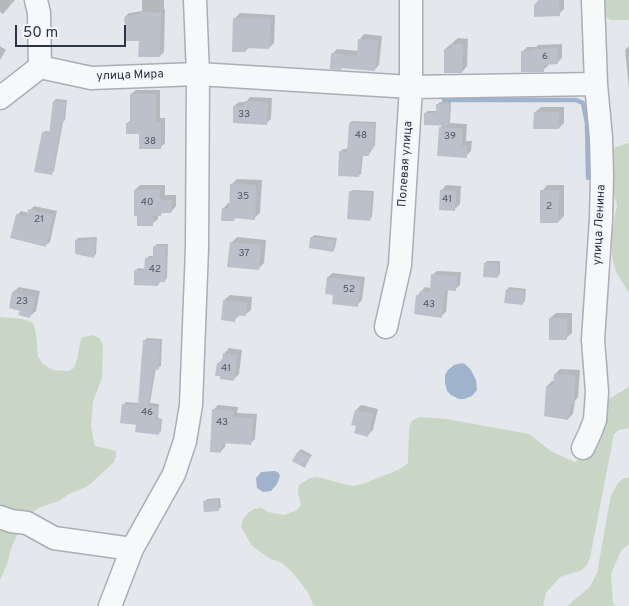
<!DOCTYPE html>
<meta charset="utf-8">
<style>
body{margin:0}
#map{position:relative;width:629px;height:606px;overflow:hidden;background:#e4e7ec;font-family:Overpass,sans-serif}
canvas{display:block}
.scale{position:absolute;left:15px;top:25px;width:111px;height:22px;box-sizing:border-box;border:2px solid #2b3445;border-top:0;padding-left:6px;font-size:15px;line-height:18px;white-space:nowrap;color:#2b3445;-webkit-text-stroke:4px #f4f6f9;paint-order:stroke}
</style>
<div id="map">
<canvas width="629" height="606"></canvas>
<div class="scale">50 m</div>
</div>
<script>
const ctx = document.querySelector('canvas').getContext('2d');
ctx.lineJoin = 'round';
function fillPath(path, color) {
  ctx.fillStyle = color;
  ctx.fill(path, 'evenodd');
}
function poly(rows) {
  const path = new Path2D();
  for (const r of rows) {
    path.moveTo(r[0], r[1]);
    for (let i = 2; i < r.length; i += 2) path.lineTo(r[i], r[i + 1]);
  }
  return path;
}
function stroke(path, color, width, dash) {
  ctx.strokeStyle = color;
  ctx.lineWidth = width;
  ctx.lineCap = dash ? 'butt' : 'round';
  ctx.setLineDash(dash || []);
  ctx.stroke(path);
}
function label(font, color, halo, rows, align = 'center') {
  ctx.font = font + ' Overpass,sans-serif';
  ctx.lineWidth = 4;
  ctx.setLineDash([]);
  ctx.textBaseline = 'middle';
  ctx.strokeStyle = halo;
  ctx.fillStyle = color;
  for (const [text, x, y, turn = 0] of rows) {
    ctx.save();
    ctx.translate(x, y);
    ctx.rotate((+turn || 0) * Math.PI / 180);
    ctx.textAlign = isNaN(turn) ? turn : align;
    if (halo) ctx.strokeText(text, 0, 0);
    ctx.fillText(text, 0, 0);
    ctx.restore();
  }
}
fillPath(poly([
 [599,0,629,0,629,20,610,20,602,13],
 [629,143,629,293,616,272,612,257,612,231,617,205,610,183,612,151,616,147,622,145],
 [0,317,22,319,31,322,34,325,36,335,38,357,43,364,53,370,69,371,74,368,77,360,81,339,83,337,94,335,100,339,103,346,102,378,93,402,91,426,93,437,95,446,116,451,116,456,114,462,88,486,69,494,59,501,40,507,33,512,27,523,20,529,10,551,8,562,0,580],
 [629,387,629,428,619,430,614,434,590,558,587,565,582,570,560,577,546,593,543,606,314,606,307,591,293,573,282,563,269,558,252,546,241,527,243,519,248,513,254,509,261,508,268,512,284,515,297,510,301,505,298,492,299,485,310,478,317,477,352,486,363,484,400,469,408,463,409,428,412,421,419,417,446,419,529,434,552,452,575,462,591,448,605,404,610,398],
 [624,478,629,478,629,544,621,551,611,574,613,603,616,606,568,606,574,600,589,588,597,573,611,495,618,483]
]), '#c9d6c5');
fillPath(poly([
 [462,363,465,364,471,370,476,380,477,390,472,396,464,399,459,399,451,395,447,391,445,382,445,375,448,370,454,365],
 [275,471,279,473,280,476,277,484,271,491,263,492,257,488,256,478,261,472]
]), '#9fb4cc');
fillPath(poly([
 [0,0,15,0,3,14,0,12],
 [142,0,164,0,164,9,165,9,164,52,160,56,140,40,125,17,129,13,142,11],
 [539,0,564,0,564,9,559,14,535,4],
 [240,13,275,15,274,43,269,48,250,47,245,51,235,18],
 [364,34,382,36,379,65,375,69,342,67,341,68,332,54,337,49,359,51,360,39],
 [458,38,468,39,467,66,462,72,445,49],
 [562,44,562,58,557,63,548,63,548,66,543,70,522,52,527,47,536,47,538,45],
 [0,46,6,50,0,60],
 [629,46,629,89,625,50],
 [136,90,160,90,160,118,165,118,165,143,161,147,127,123,131,120,131,94],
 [250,97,272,98,271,119,267,123,234,106,239,102,246,102],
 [56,99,67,100,65,120,63,122,54,171,51,174,43,133,45,131,51,132,54,101],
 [440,102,451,102,450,123,467,124,466,141,472,141,471,151,466,156,440,128,443,125,425,113,428,111,438,111,438,104],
 [541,107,564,107,564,123,559,128,535,112],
 [352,121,376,122,375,146,371,148,371,152,368,155,363,155,361,174,358,176,340,152,343,149,349,149,350,123],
 [237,179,262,180,260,213,254,218,236,217,234,220,223,209,228,203,231,203,232,184],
 [140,185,165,185,165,195,176,195,176,206,171,212,163,212,160,215,158,215,158,219,152,224,135,190],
 [446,185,461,186,460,204,455,209,441,191],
 [547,185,564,185,564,216,558,222,542,191],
 [353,190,374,191,372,217,369,220,350,192],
 [34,206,57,211,50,242,46,245,17,215,21,211,29,213,30,210],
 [314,235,337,238,335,248,333,251,311,238],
 [97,237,96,254,94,256,76,240,78,238],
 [237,237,266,240,264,263,258,269,231,243],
 [157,244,168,244,167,278,165,280,160,280,160,282,158,285,135,271,138,268,146,269,146,259,149,256,155,256,155,246],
 [487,261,500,261,500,274,498,276,485,263],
 [437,271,461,272,460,285,455,289,448,289,446,312,441,316,417,296,425,287,431,288,432,275],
 [333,273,365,277,362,300,357,305,335,294,328,277],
 [19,287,40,291,36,311,30,316,21,310,10,307,13,292],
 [509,287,526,289,525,301,523,303,507,290],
 [230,295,252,297,251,310,245,315,240,315,234,320,224,300],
 [556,313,572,313,572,333,566,338,550,318],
 [147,338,162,339,161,366,158,368,156,368,150,403,159,404,158,418,162,419,161,431,159,433,137,424,123,405,126,402,140,403,144,341],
 [229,348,242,350,239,374,233,380,218,364,223,358,224,354],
 [560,369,580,370,578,397,575,401,573,414,568,419,547,386,552,381,555,381,555,374],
 [218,405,238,407,237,413,257,414,255,439,250,444,226,442,225,447,221,451,213,410],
 [361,405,378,409,373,430,367,436,357,425,352,424,356,410],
 [301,449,312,455,305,466,299,451],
 [220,498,221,507,218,510,204,502,207,499]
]), '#0003');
stroke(poly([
 [444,100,576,100,583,103,587,123,588,178]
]), '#9fb4cc', 4.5);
fillPath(poly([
 [538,0,559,0,560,16,534,17,534,4,538,4],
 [140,12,161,13,160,57,138,57,139,41,126,41,126,33,124,17,140,14],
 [233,18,271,19,269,49,246,48,246,52,232,52],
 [358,39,378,40,375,71,341,68,341,70,330,69,331,53,357,56],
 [451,44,463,44,462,73,444,73,444,49,451,49],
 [557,48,558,64,544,65,544,72,521,72,521,51,532,51,532,50],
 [130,94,156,94,156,122,161,122,161,149,139,149,139,134,126,134,126,123,130,123],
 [53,101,65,102,63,124,61,124,52,175,34,172,42,132,49,134],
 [245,101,268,102,267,125,233,123,233,106,244,106],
 [436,104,449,104,449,126,424,125,424,113,436,113],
 [534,112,559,112,559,129,533,129],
 [349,123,374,124,373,150,369,150,369,156,361,156,359,177,338,176,339,151,347,152],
 [439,127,462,129,462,146,467,146,467,158,437,156],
 [230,184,256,185,255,220,234,218,234,221,221,221,222,208,229,208],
 [160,189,160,200,172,200,171,213,161,213,161,216,153,216,153,226,137,226,137,216,134,216,134,190],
 [440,190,456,191,455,211,439,210],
 [540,190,559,190,558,223,540,223],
 [349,191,372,193,370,221,347,219],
 [28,209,53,215,46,247,10,238,16,214,27,217],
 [310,237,335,240,333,252,309,248],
 [96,239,94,258,75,254,75,240],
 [230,242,261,245,259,270,227,267],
 [153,246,166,246,165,282,158,282,158,286,134,285,134,270,144,271,145,258,153,258],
 [484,263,498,263,498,278,483,277],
 [431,274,457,276,456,291,445,290,442,318,414,314,416,295,419,296,420,291,430,292],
 [327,277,361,281,358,307,332,304,333,295,325,294],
 [506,289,524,291,523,305,504,303],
 [12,292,35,297,30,318,18,315,20,311,9,308],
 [223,300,247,303,246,316,236,315,235,322,221,320],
 [549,318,567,318,567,340,549,340],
 [143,340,160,341,159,370,154,369,148,406,158,407,156,420,161,421,159,435,135,432,136,425,120,423,122,404,138,405],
 [223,353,237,355,234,381,220,379,220,376,215,376,217,363,222,363],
 [554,374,575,375,574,404,571,403,568,420,544,416,546,386,553,386],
 [212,409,234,411,234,417,253,418,251,445,222,443,221,453,210,452],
 [355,410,373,414,368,437,354,433,356,426,351,425],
 [298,451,310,457,305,468,292,461],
 [218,500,219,511,204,512,203,501]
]), '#bbc0ca');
const minor = poly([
 [36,0,39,13,40,67,91,78,198,74,411,87,596,84],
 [0,98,40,67],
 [386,327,400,265,411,87,411,0],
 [583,448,590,433,595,420,597,392,593,340,601,219,602,176,601,138,596,84,593,0],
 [0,517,11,521,27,523,54,538,132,549],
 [110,606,132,549,174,474,185,441,191,405,197,248,198,74,195,0]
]);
stroke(minor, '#a9aeb7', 25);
stroke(minor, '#f7f8fa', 22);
label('10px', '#4f5766', null, [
 ["6",545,57],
 ["33",244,115],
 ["48",361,136],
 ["39",450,137],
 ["38",150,142],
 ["35",243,197],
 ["41",447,200],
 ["40",147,203],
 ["2",549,207],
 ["21",39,220],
 ["37",244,254],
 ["42",155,270],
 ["52",349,290],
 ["23",22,302],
 ["43",429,305],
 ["41",226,369],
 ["46",147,413],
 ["43",222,423]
]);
label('12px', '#2b3445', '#f4f6f9', [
 ["улица Мира",130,76,-2],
 ["Полевая улица",406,164,-86],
 ["улица Ленина",600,225,-87]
]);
</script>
